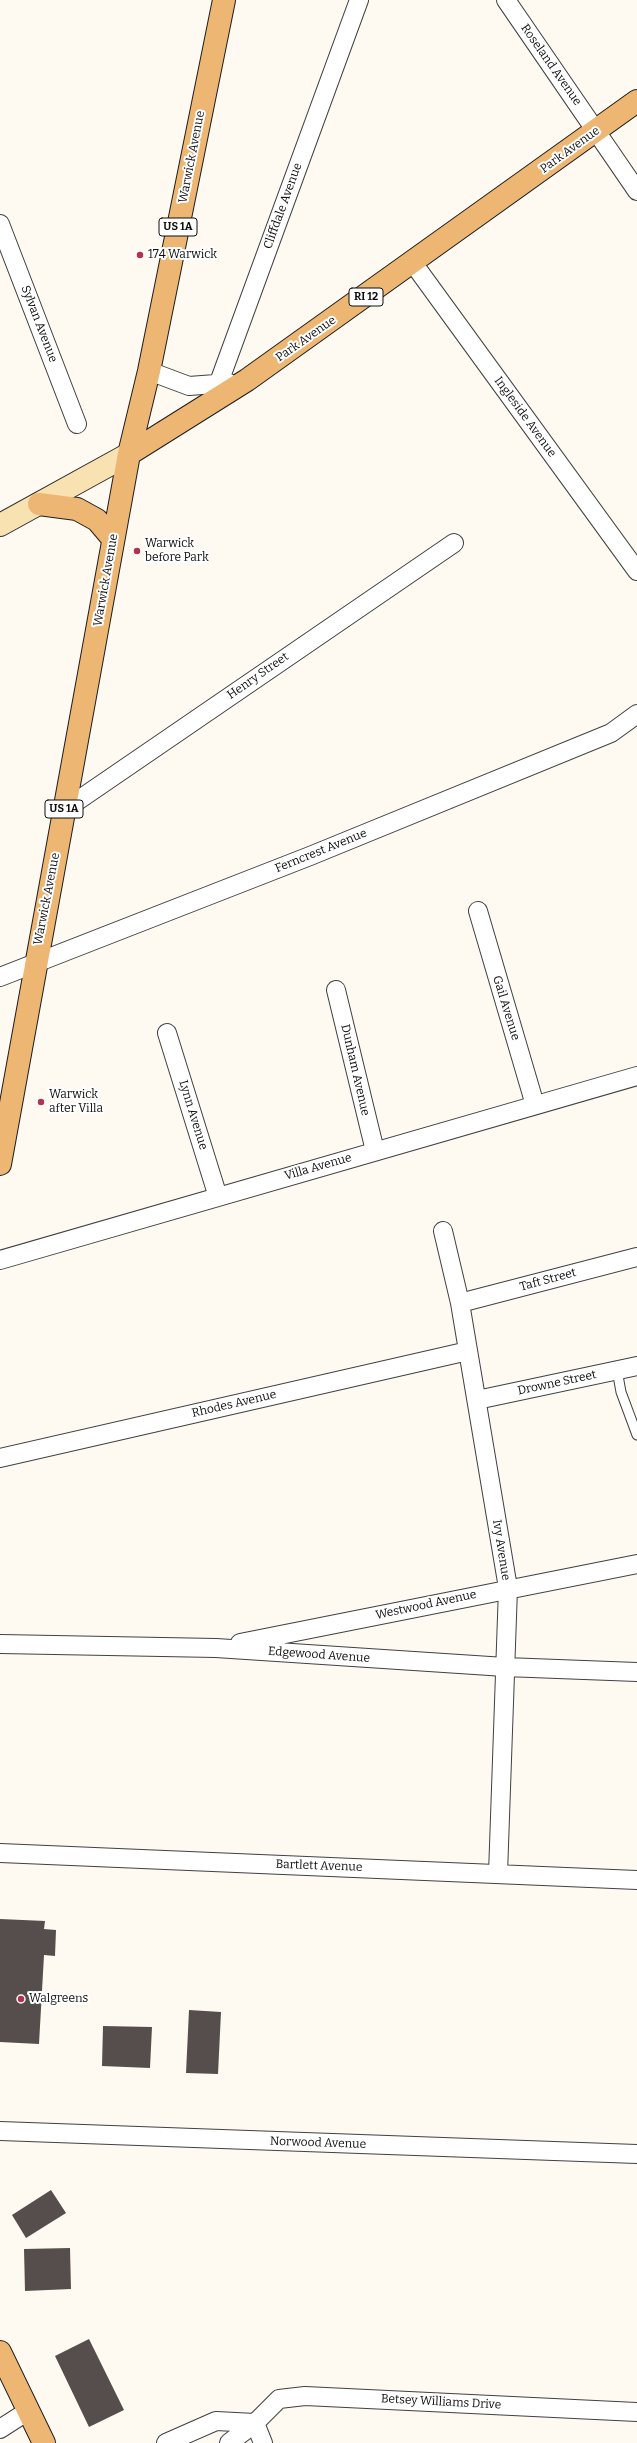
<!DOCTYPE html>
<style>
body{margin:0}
canvas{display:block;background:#fef9f1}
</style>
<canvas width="637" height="2443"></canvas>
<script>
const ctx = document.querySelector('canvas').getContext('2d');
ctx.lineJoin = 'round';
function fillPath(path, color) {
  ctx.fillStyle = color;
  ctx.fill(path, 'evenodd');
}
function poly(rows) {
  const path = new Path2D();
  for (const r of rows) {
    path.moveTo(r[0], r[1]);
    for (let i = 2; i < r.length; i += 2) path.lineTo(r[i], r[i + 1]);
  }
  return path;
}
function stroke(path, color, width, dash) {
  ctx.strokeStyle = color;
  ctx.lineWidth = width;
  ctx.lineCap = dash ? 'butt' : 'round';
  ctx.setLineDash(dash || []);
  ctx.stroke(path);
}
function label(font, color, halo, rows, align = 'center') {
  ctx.font = font + ' Bitter,serif';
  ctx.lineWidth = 4;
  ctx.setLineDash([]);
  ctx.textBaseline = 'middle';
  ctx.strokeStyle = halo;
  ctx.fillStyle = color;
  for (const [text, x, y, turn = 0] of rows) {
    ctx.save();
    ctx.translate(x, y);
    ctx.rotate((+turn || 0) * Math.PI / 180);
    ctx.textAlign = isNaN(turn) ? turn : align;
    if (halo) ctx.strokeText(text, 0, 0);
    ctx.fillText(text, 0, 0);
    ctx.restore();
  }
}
fillPath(poly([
 [0,1919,45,1921,44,1929,56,1930,55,1956,44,1955,39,2044,0,2042],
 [189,2010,221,2012,218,2074,186,2073],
 [103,2026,152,2027,150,2068,102,2066],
 [51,2190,66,2213,26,2238,12,2215],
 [70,2248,71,2289,25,2291,24,2249],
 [89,2339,124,2410,89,2427,55,2356]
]), '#564e4c');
const service = poly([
 [617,1370,621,1392,637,1435]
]);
const minor = poly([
 [506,0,637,191],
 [0,224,77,424],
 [413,263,637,571],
 [149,371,189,386,229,383],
 [218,385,359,0],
 [64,810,454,543],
 [478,911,535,1105],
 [0,977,310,856,611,733,637,714],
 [336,990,375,1151],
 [167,1033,218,1197],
 [443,1231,460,1303,508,1588,498,1874],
 [0,1260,637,1076],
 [460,1303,637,1257],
 [477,1400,637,1366],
 [0,1458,468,1351],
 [240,1643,637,1564],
 [0,1644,216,1648,505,1667,637,1672],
 [0,1853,637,1880],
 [0,2131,637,2154],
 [255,2423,263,2443],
 [0,2429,28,2411],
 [166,2443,216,2421,255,2423],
 [229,2443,255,2423,279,2399,305,2396,637,2412]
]);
const secondary = poly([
 [0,525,129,454]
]);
const primary = poly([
 [129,454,247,380,637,101],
 [39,504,77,509,97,520,113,539],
 [0,1164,129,454,149,371,224,0],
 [0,2352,44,2443]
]);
stroke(service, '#414141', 11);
stroke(minor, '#414141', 20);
stroke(secondary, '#303030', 24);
stroke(primary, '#1f1f1f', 24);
stroke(service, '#fff', 9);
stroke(minor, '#fff', 18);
stroke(secondary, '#f8e2b2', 22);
stroke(primary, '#edb672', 22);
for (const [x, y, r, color] of [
 [140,255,4,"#b33253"],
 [137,551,4,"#b33253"],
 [41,1102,4,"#b33253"],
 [21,1999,4,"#b33253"]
]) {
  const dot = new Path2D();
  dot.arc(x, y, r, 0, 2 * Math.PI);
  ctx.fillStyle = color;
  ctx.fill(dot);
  stroke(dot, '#fff', 1.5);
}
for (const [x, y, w] of [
 [178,227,38],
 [366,297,34],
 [64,809,38]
]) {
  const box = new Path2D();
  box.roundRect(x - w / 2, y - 9, w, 18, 3);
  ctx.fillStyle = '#fff';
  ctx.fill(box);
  stroke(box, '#0e0e0e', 1);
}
label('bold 11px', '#0e0e0e', null, [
 ["US 1A",178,227],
 ["RI 12",366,297],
 ["US 1A",64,809]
]);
label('12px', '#0e0e0e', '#fff', [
 ["Roseland Avenue",551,65,55],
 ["Park Avenue",570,150,-36],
 ["Warwick Avenue",192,157,-79],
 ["Cliffdale Avenue",283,206,-70],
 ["Sylvan Avenue",39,324,69],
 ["Park Avenue",306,339,-35],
 ["Ingleside Avenue",525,417,54],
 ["Warwick Avenue",106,580,-80],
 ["Henry Street",258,676,-35],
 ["Ferncrest Avenue",321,851,-22],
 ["Warwick Avenue",47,899,-79],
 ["Gail Avenue",506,1008,73],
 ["Dunham Avenue",355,1070,77],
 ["Lynn Avenue",193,1115,73],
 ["Villa Avenue",318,1167,-16],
 ["Taft Street",548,1280,-15],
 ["Drowne Street",557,1383,-12],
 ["Rhodes Avenue",234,1404,-13],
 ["Ivy Avenue",501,1550,81],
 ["Westwood Avenue",426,1605,-12],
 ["Edgewood Avenue",319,1655,4],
 ["Bartlett Avenue",319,1866,2],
 ["Norwood Avenue",318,2143,2],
 ["Betsey Williams Drive",441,2402,3]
]);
label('12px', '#0e0e0e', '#fff', [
 ["174 Warwick",148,255],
 ["Warwick",145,544],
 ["before Park",145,558],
 ["Warwick",49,1095],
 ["after Villa",49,1109],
 ["Walgreens",29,1999]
], 'left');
</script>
